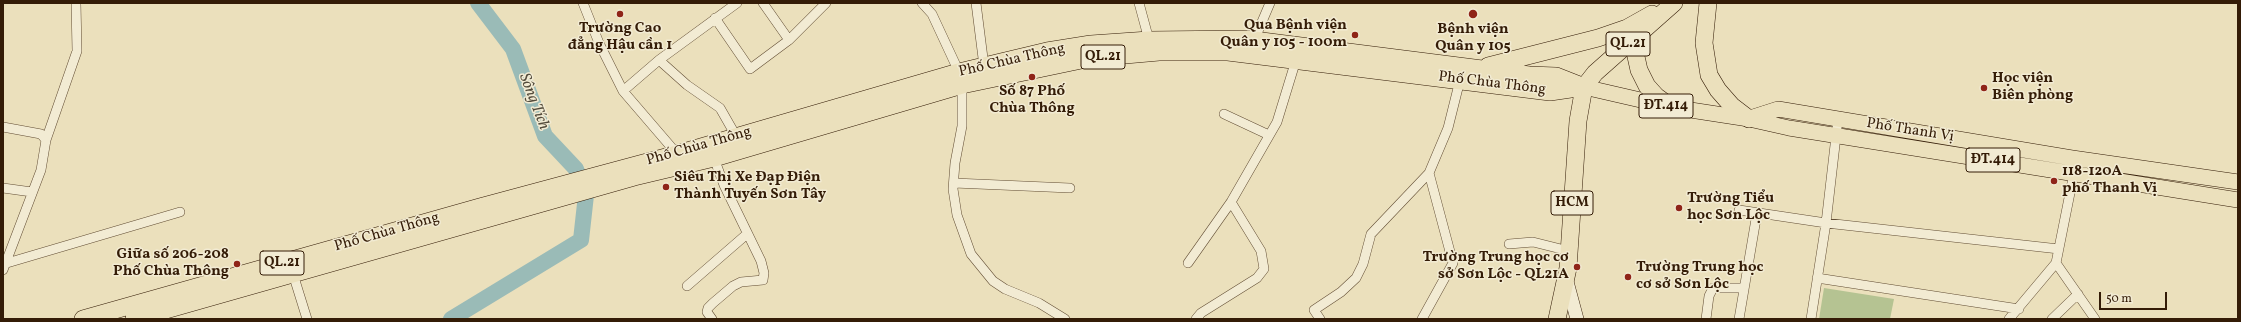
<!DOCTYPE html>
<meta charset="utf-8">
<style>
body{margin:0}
#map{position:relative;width:2241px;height:322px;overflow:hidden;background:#ebe0bc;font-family:Vollkorn,serif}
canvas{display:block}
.frame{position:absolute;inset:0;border:4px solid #341c07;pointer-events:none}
.scale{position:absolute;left:2099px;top:292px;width:68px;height:18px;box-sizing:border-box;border:2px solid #341c07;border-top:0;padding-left:5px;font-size:12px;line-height:14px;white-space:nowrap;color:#341c07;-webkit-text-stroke:3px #f2ebd3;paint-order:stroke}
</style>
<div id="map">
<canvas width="2241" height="322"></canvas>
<div class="frame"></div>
<div class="scale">50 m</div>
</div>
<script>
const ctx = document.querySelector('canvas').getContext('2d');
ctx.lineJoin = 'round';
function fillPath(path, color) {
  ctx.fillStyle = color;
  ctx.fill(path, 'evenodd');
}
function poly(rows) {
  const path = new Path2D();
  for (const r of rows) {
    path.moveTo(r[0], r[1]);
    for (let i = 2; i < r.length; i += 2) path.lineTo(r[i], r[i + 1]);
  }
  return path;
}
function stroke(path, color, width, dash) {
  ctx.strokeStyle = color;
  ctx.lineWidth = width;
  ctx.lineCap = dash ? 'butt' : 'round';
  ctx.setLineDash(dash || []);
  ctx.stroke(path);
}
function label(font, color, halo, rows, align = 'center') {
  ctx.font = font + ' Vollkorn,serif';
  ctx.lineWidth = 3;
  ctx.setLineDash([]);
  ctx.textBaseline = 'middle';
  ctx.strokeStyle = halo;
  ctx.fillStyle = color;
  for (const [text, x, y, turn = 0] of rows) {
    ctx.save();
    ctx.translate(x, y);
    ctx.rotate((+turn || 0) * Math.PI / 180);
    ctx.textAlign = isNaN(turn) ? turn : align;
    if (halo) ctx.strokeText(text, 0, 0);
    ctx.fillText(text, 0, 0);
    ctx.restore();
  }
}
fillPath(poly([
 [1824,288,1894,299,1890,319,1819,319]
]), '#b5c392');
stroke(poly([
 [451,319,581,240,586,195,576,169,545,136,513,49,478,3]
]), '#9abbb7', 16);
const street = poly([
 [583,3,599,43,623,91,678,155],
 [763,3,789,40],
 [922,3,932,14,959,72,962,85,962,126,955,163,953,189,957,215,971,254,993,281,1005,289,1039,303,1065,319],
 [976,3,984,66],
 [1139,3,1149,40],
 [715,18,750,69,789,40,826,3],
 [1253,43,1270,3],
 [659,60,687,85,720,108,736,136],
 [623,91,659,60,737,3],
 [1224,114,1269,135],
 [3,127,41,134,46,140,41,170,3,270],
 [46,140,77,51,76,3],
 [954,183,1070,188],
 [3,188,32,192],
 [1739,210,1826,223,2059,249],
 [1509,244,1533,242,1569,251],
 [7,263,180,212],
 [1188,263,1231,202,1277,122,1296,60],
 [2056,263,2095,319],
 [293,274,307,319],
 [1817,278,2019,309],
 [687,286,747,234],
 [712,319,707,312,708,308,713,303,733,286,741,282,763,280,764,273,761,261,724,185,714,158],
 [1196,319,1201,313,1257,278,1264,269,1261,251,1231,202],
 [1320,319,1314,310,1341,292,1356,278,1363,264,1371,234,1429,173,1448,128,1460,80],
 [1422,319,1453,263,1429,173],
 [1706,319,1709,296,1713,288,1744,288],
 [1739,319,1757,213],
 [1811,319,1826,223,1838,119],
 [2009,319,2056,263,2074,173],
 [2052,319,2078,294]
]);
const secondary = poly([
 [1566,278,1577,319]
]);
const primary = poly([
 [1584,87,1671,107,1749,119,1789,128,2238,200],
 [1750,118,1778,109,2072,158,2238,182]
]);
const highway = poly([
 [1708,3,1704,43,1709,75,1718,90,1732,106,1749,119],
 [1635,38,1635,52,1639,70,1647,86,1656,96,1671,107],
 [1488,66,1598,38,1627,28,1652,14],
 [83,319,480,207,677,154,959,72,1047,51,1091,44,1149,40,1246,39,1529,75,1556,76,1584,87],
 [134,319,634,177,714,158,962,85,1091,58,1159,52,1228,52,1550,92,1584,87],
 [1557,319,1568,268,1578,121,1584,87,1595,73,1674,3]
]);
stroke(street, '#624d34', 10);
stroke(secondary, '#341c07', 14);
stroke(primary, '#341c07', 16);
stroke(highway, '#341c07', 18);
stroke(street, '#f2ebd3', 9);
stroke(secondary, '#f2ebd3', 13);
stroke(primary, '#ebe0bc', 15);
stroke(highway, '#ebe0bc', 17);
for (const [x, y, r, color] of [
 [620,14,4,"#8f2418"],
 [1473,14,5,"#8f2418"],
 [1355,35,4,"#8f2418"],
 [1032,77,4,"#8f2418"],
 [1984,88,4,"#8f2418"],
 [2054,181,4,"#8f2418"],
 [666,187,4,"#8f2418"],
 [1679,208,4,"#8f2418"],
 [237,264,4,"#8f2418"],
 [1577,267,4,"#8f2418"],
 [1628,277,4,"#8f2418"]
]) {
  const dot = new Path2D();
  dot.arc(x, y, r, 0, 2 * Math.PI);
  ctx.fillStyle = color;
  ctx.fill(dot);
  stroke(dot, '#f2ebd3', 1.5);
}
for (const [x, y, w] of [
 [1628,44,44],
 [1103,57,44],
 [1666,106,54],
 [1993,160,54],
 [1572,203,42],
 [282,263,44]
]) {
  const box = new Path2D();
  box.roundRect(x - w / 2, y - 12, w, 24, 3);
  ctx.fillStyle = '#f2ebd3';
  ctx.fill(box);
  stroke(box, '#341c07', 1);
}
label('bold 14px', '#341c07', null, [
 ["QL.21",1628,44],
 ["QL.21",1103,57],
 ["ĐT.414",1666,106],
 ["ĐT.414",1993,160],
 ["HCM",1572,203],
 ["QL.21",282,263]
]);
label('bold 15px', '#341c07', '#f2ebd3', [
 ["Qua Bệnh viện",1347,26,"right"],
 ["Quân y 105 - 100m",1347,43,"right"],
 ["Trường Cao",620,29,"center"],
 ["đẳng Hậu cần 1",620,46,"center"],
 ["Bệnh viện",1473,30,"center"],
 ["Quân y 105",1473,47,"center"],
 ["Học viện",1992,79],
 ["Biên phòng",1992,96],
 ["Số 87 Phố",1032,92,"center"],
 ["Chùa Thông",1032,109,"center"],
 ["118-120A",2062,172],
 ["phố Thanh Vị",2062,189],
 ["Siêu Thị Xe Đạp Điện",674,178],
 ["Thành Tuyến Sơn Tây",674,195],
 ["Trường Tiểu",1687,199],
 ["học Sơn Lộc",1687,216],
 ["Giữa số 206-208",229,255,"right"],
 ["Phố Chùa Thông",229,272,"right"],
 ["Trường Trung học cơ",1569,258,"right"],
 ["sở Sơn Lộc - QL21A",1569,275,"right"],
 ["Trường Trung học",1636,268],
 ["cơ sở Sơn Lộc",1636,285]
], 'left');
label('15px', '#341c07', '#f2ebd3', [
 ["Phố Chùa Thông",1012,61,-13],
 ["Phố Chùa Thông",1492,84,7],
 ["Phố Thanh Vị",1910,131,9],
 ["Phố Chùa Thông",699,147,-16],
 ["Phố Chùa Thông",387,233,-16]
]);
label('italic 16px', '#534c3c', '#f2ebd3', [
 ["Sông Tích",533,102,69]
]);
</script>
